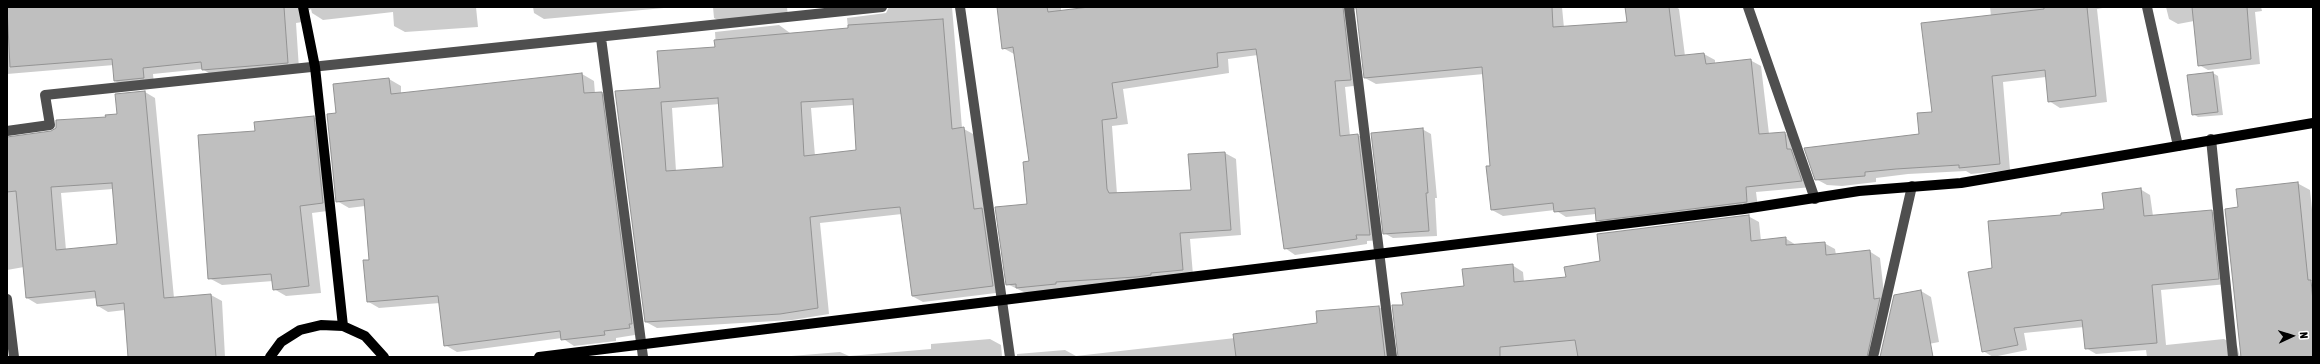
<!DOCTYPE html>
<style>
body{margin:0}
#map{position:relative;width:2320px;height:364px;overflow:hidden;background:#fff;font-family:"Asap Condensed",sans-serif}
canvas{display:block}
.frame{position:absolute;inset:0;border:8px solid #000;pointer-events:none}
.north{position:absolute;left:2272px;top:316px;width:40px;height:40px;-webkit-text-stroke:3px #fff;paint-order:stroke;rotate:86deg;font-size:11px;font-weight:700;line-height:16px;text-align:center;color:#000}
.north::after{content:'';display:block;margin:auto;width:14px;height:18px;background:#000;clip-path:polygon(50% 0,100% 100%,50% 72%,0 100%)}
</style>
<div id="map">
<canvas width="2320" height="364"></canvas>
<div class="frame"></div>
<div class="north">N</div>
</div>
<script>
const ctx = document.querySelector('canvas').getContext('2d');
ctx.lineJoin = 'round';
function fillPath(path, color) {
  ctx.fillStyle = color;
  ctx.fill(path, 'evenodd');
}
function poly(rows) {
  const path = new Path2D();
  for (const r of rows) {
    path.moveTo(r[0], r[1]);
    for (let i = 2; i < r.length; i += 2) path.lineTo(r[i], r[i + 1]);
  }
  return path;
}
function stroke(path, color, width, dash) {
  ctx.strokeStyle = color;
  ctx.lineWidth = width;
  ctx.lineCap = dash ? 'butt' : 'round';
  ctx.setLineDash(dash || []);
  ctx.stroke(path);
}
fillPath(poly([
 [7,7,476,7,478,27,405,32,394,26,393,12,323,20,312,13,311,9,307,12,309,21,296,23,299,69,214,76,202,69,153,74,154,84,126,87,115,81,114,65,7,74],
 [533,7,663,7,664,8,544,19,534,13],
 [713,7,787,7,788,17,724,23,714,18],
 [852,7,952,7,962,128,975,135,1004,292,923,302,912,296,902,214,820,223,829,314,792,320,657,328,646,322,661,89,716,48,715,32,779,25,790,33,848,29,847,18,886,13,889,7,857,10],
 [720,104,724,168,676,171,672,108],
 [854,105,857,151,815,156,811,108],
 [998,7,1061,7,1061,11,1092,7,1562,7,1564,28,1628,23,1630,7,1676,7,1679,9,1685,56,1704,54,1715,60,1715,64,1750,60,1761,66,1769,134,1784,133,1795,139,1812,187,1756,192,1758,208,1608,226,1597,220,1596,214,1566,217,1555,210,1503,216,1492,210,1492,167,1484,74,1376,84,1365,78,1357,8,1354,10,1362,85,1345,87,1350,136,1358,135,1369,142,1381,240,1367,241,1367,244,1295,255,1285,248,1258,55,1228,59,1229,73,1123,89,1128,124,1112,126,1117,194,1193,191,1225,153,1236,159,1241,235,1190,239,1193,275,1028,294,1007,284,1028,204,1030,162,1014,54,1003,48],
 [1990,7,2108,7,2097,9,2107,102,2060,108,2049,101,2046,77,2003,82,2010,170,1971,174,1966,171,1908,174,1876,178,1876,182,1842,186,1827,185,1816,179,1920,135,1991,16],
 [2166,7,2261,7,2262,11,2255,12,2260,64,2208,70,2199,65,2194,21,2178,24,2169,19],
 [2213,73,2218,76,2223,115,2198,117,2193,114],
 [582,74,594,81,595,94,601,93,613,100,641,334,616,338,616,341,574,346,562,338,457,352,445,345,440,303,379,308,367,301,370,261,365,206,349,208,337,201,337,114,389,79,401,86,401,94],
 [145,92,155,98,174,298,211,295,222,301,225,357,129,357,125,310,108,312,98,306,97,298,37,304,27,298,24,267,7,270,7,138,51,132,118,115],
 [113,189,118,245,66,250,61,193],
 [314,117,326,124,335,210,312,213,321,293,286,296,274,289,273,281,222,285,209,278,257,132],
 [1422,129,1431,134,1437,198,1435,198,1437,236,1393,238,1384,233],
 [2297,183,2310,190,2313,219,2313,290,2312,281,2310,281,2313,311,2313,357,2147,357,2146,350,2096,354,2086,348,2084,327,2024,333,2027,350,1993,357,1983,351,1993,269,2062,216,2105,209,2140,189,2150,195,2153,216,2211,211,2222,217,2228,284,2161,290,2166,345,2224,339,2237,346,2240,357,2239,208],
 [1748,216,1759,222,1761,241,1785,238,1796,245,1824,243,1835,249,1836,255,1869,251,1880,258,1885,302,1890,305,1879,355,1869,357,1399,357,1404,305,1465,287,1512,265,1523,272,1524,282,1567,278,1601,262],
 [1921,291,1931,297,1939,342,1893,351],
 [1379,307,1390,313,1395,357,1017,357,1017,354,1065,350,1076,356,1235,338,1318,324],
 [990,339,1001,345,1002,356,1005,357,779,357,840,352,849,356,931,349,931,344]
]), '#0003');
const building = poly([
 [7,7,284,7,288,63,202,70,201,62,143,68,144,78,114,81,112,59,10,67,7,7],
 [997,7,1047,7,1048,12,1089,7,1343,7,1351,80,1335,81,1340,136,1358,134,1370,235,1356,235,1357,239,1284,249,1256,49,1217,53,1218,67,1112,83,1117,118,1102,120,1107,189,1109,193,1191,190,1188,154,1225,152,1231,230,1180,233,1183,270,1151,273,1151,275,1136,277,1056,282,1056,284,1016,288,1016,284,1006,285,995,207,1027,204,1023,162,1029,161,1013,47,1002,49,997,7],
 [1356,7,1552,7,1553,27,1627,22,1625,7,1669,7,1675,56,1704,53,1706,64,1751,59,1759,134,1785,132,1787,149,1791,149,1802,181,1746,187,1747,202,1596,221,1595,208,1554,212,1553,203,1491,210,1486,166,1490,166,1482,67,1364,78,1356,7],
 [2044,7,2087,7,2096,96,2048,102,2045,70,1992,76,2000,164,1959,168,1959,165,1896,169,1865,172,1865,176,1815,180,1804,148,1919,134,1917,113,1932,112,1921,23,2044,9,2044,7],
 [2192,7,2247,7,2251,59,2198,66,2192,7],
 [943,19,952,129,964,127,974,209,982,208,993,286,912,296,900,207,868,210,810,217,818,308,780,314,645,322,615,91,660,88,657,51,715,47,714,40,848,28,848,25,943,19],
 [718,98,723,167,666,171,661,102,718,98],
 [853,99,856,150,804,156,801,102,853,99],
 [2213,72,2218,112,2192,115,2187,75,2213,72],
 [582,73,584,93,602,92,632,324,629,324,630,328,604,331,605,335,561,340,560,331,444,346,438,296,367,302,363,260,369,260,364,199,336,202,327,114,336,113,333,84,389,78,391,94,582,73],
 [145,91,164,298,211,294,216,357,128,357,124,303,97,306,95,291,26,298,16,191,7,192,7,137,51,131,56,128,56,120,106,117,105,115,117,114,115,94,145,91],
 [112,183,117,244,56,250,51,187,112,183],
 [314,116,323,203,300,206,309,286,273,290,271,274,208,279,198,135,255,131,254,122,314,116],
 [1423,128,1428,193,1426,193,1429,231,1383,234,1371,133,1423,128],
 [2298,182,2308,280,2311,280,2313,301,2313,357,2241,357,2225,209,2238,207,2236,189,2298,182],
 [2141,188,2144,216,2212,210,2219,279,2152,285,2157,343,2085,349,2082,320,2014,328,2018,345,1982,352,1968,272,1992,268,1988,221,2061,215,2061,213,2104,209,2102,193,2141,188],
 [1749,215,1751,241,1786,237,1786,245,1825,242,1826,255,1870,250,1874,299,1880,298,1867,357,1578,357,1575,340,1500,347,1500,357,1398,357,1392,305,1403,305,1401,293,1464,286,1462,269,1513,264,1514,282,1566,277,1564,267,1600,261,1597,234,1749,215],
 [1921,290,1933,357,1880,357,1894,295,1921,290],
 [1379,306,1385,357,1236,357,1233,334,1317,323,1316,311,1379,306]
]);
fillPath(building, '#bfbfbf');
stroke(building, '#939393', 1);
stroke(poly([
 [960,7,1010,357],
 [1349,7,1392,357],
 [1748,7,1815,199],
 [2147,7,2178,146],
 [601,38,643,357],
 [7,131,50,125,45,95,882,7],
 [2211,139,2233,357],
 [7,299,14,357],
 [1873,357,1912,186]
]), '#4f4f4f', 10);
stroke(poly([
 [303,7,315,67,343,326],
 [270,357,281,342,300,330,321,325,343,326,365,336,384,357],
 [539,357,1744,209,1859,191,1961,183,2313,123]
]), '#000', 10);
</script>
